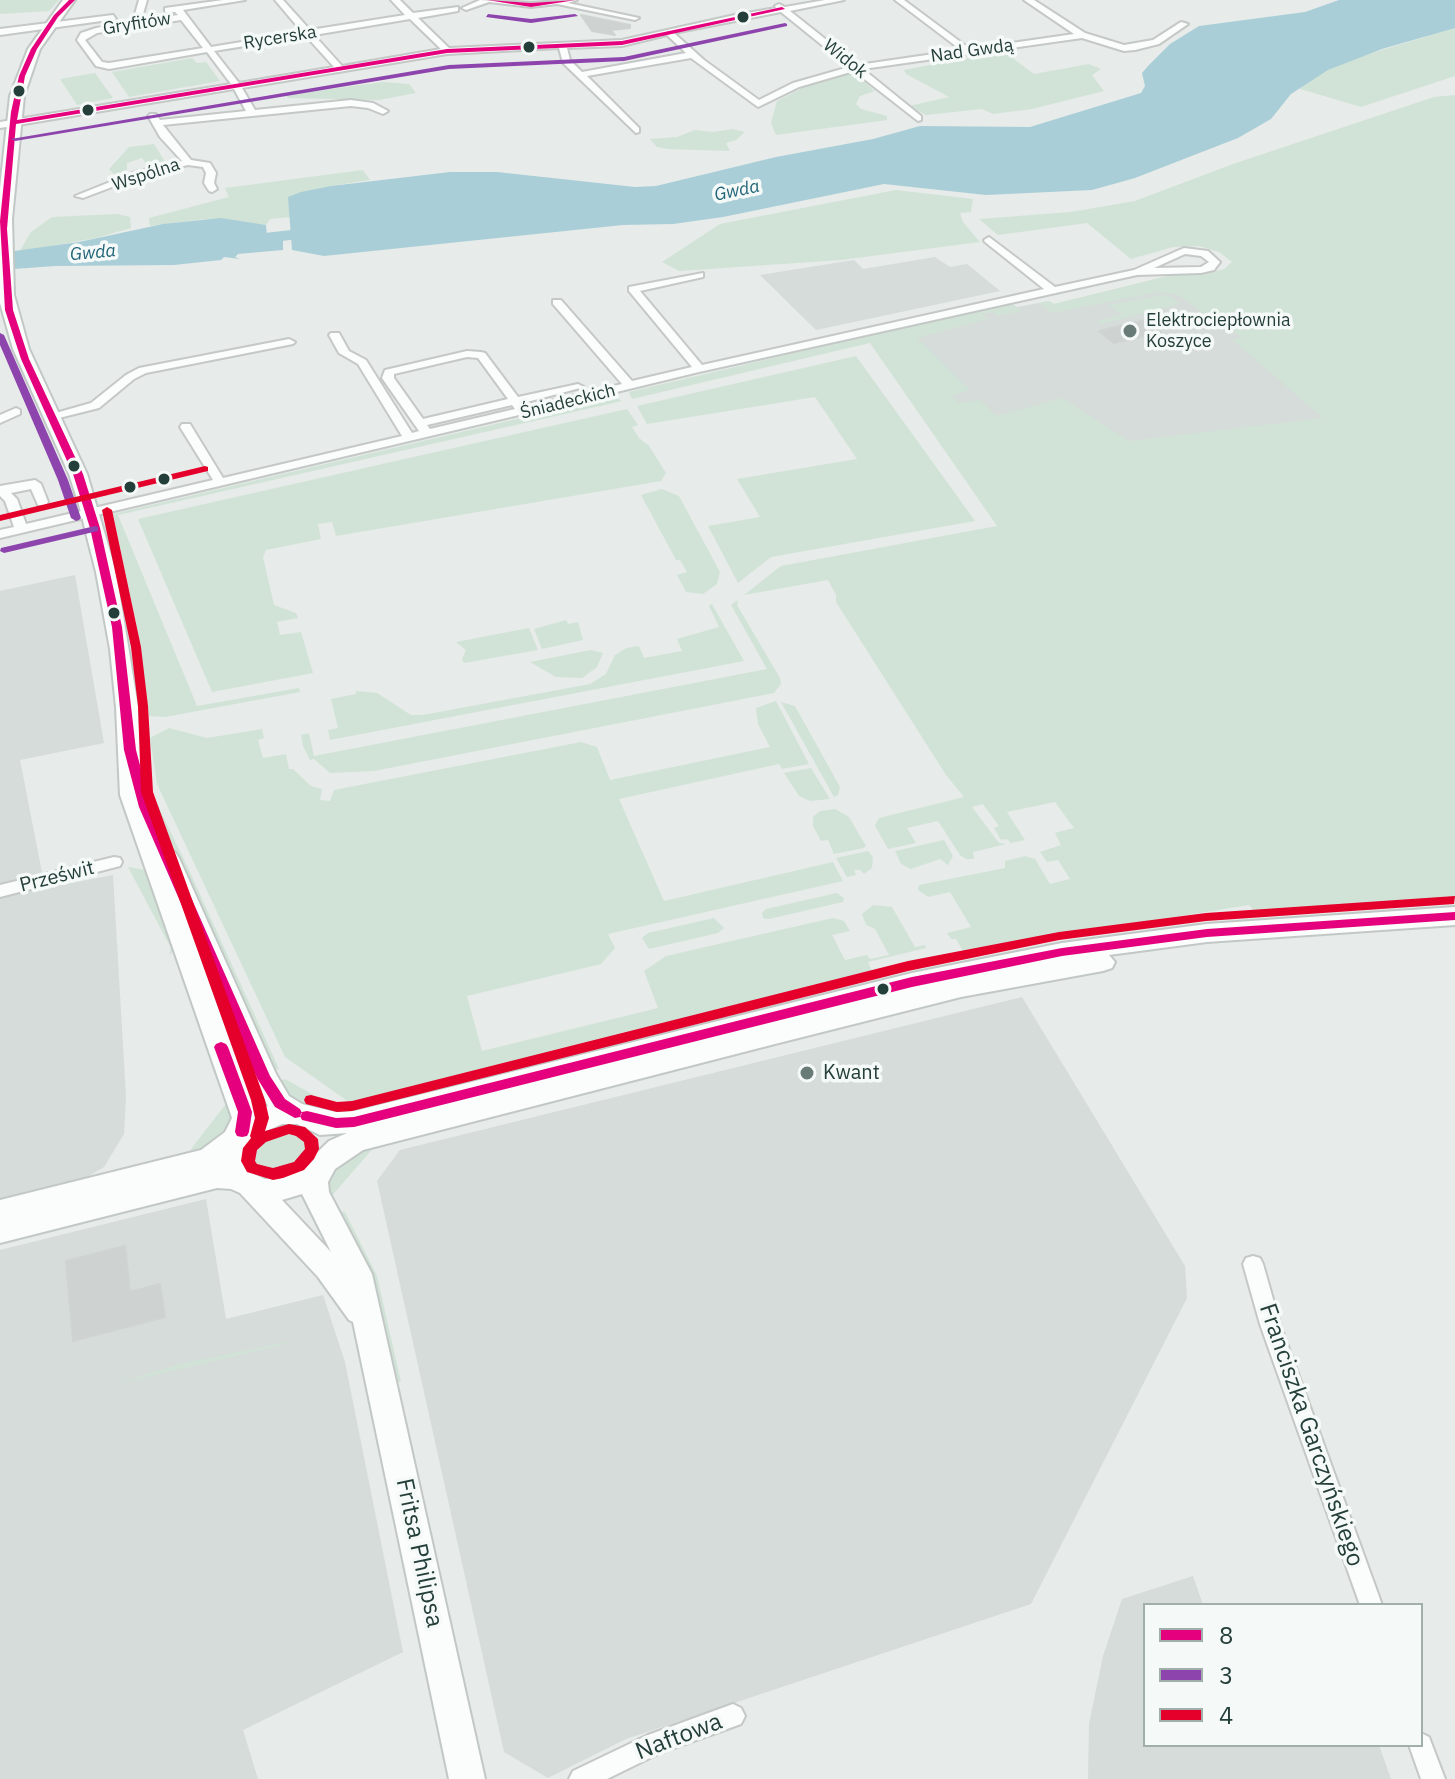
<!DOCTYPE html>
<meta charset="utf-8">
<style>
body{margin:0}
#map{position:relative;width:1455px;height:1779px;overflow:hidden;background:#e7ebe9;font-family:"IBM Plex Sans",sans-serif}
canvas{display:block}
.legend{position:absolute;left:1143px;top:1603px;width:280px;height:144px;box-sizing:border-box;background:#f5faf8;border:2px solid #a1afac;margin:0;padding:10px 14px;list-style:none;font-size:24px;color:#243e39}
.legend li{display:flex;align-items:center;gap:16px;height:40px}
.legend b{width:40px;border:2px solid #a1afac}
</style>
<div id="map">
<canvas width="1455" height="1779"></canvas>
<ul class="legend">
<li><b style="height:10px;background:#e5007d"></b>8</li>
<li><b style="height:10px;background:#8e44ad"></b>3</li>
<li><b style="height:10px;background:#e4002b"></b>4</li>
</ul>
</div>
<script>
const ctx = document.querySelector('canvas').getContext('2d');
ctx.lineJoin = 'round';
function fillPath(path, color) {
  ctx.fillStyle = color;
  ctx.fill(path, 'evenodd');
}
function poly(rows) {
  const path = new Path2D();
  for (const r of rows) {
    path.moveTo(r[0], r[1]);
    for (let i = 2; i < r.length; i += 2) path.lineTo(r[i], r[i + 1]);
  }
  return path;
}
function stroke(path, color, width, dash) {
  ctx.strokeStyle = color;
  ctx.lineWidth = width;
  ctx.lineCap = dash ? 'butt' : 'round';
  ctx.setLineDash(dash || []);
  ctx.stroke(path);
}
function label(font, color, halo, rows, align = 'center') {
  ctx.font = font + ' "IBM Plex Sans",sans-serif';
  ctx.lineWidth = 7;
  ctx.setLineDash([]);
  ctx.textBaseline = 'middle';
  ctx.strokeStyle = halo;
  ctx.fillStyle = color;
  for (const [text, x, y, turn = 0] of rows) {
    ctx.save();
    ctx.translate(x, y);
    ctx.rotate((+turn || 0) * Math.PI / 180);
    ctx.textAlign = isNaN(turn) ? turn : align;
    if (halo) ctx.strokeText(text, 0, 0);
    ctx.fillText(text, 0, 0);
    ctx.restore();
  }
}
fillPath(poly([
 [935,257,950,267,967,264,1000,291,816,330,760,275,854,260,863,269],
 [1172,275,1347,424,1000,466,880,333,1049,301,1054,304],
 [75,575,104,743,20,760,45,888,113,875,126,1097,124,1134,104,1167,84,1179,0,1199,0,591],
 [1022,997,1185,1266,1187,1298,1031,1604,626,1739,548,1778,504,1752,377,1181,400,1150],
 [206,1199,226,1319,323,1295,345,1362,403,1652,243,1730,258,1779,0,1779,0,1250],
 [1193,1576,1203,1605,1145,1605,1145,1745,1379,1745,1391,1779,1088,1779,1089,1724,1103,1656,1122,1599]
]), '#d5dcd9');
fillPath(poly([
 [0,0,59,0,49,11,0,14],
 [1455,20,1455,76,1361,107,1297,88,1342,62,1425,37],
 [1003,51,1034,74,1089,64,1101,69,1092,75,1104,91,1032,109,993,114,982,109,926,115,909,106,949,97,906,74,904,70],
 [192,58,197,63,206,62,220,81,129,97,112,72],
 [95,73,113,98,77,105,60,79],
 [854,73,875,91,860,96,856,104,861,109,887,116,887,120,776,135,771,123,777,101,818,80],
 [383,82,409,84,416,93,379,100,288,98,286,95,295,90,315,91],
 [1455,95,1455,899,1257,915,1249,905,963,951,956,939,951,939,947,933,971,927,950,892,928,897,918,890,919,885,1005,868,1005,861,1025,856,1035,859,1050,884,1070,879,1058,860,1047,862,1040,852,1061,845,1055,833,1074,828,1055,802,1007,812,1025,840,1011,843,1007,839,1001,840,994,828,999,826,983,804,972,807,999,843,1006,844,973,852,974,859,966,859,960,855,938,821,907,828,916,843,888,849,875,826,879,818,964,797,946,775,836,602,836,595,828,580,744,595,781,566,997,526,870,343,632,399,629,392,1001,304,1014,305,1021,311,999,316,992,312,982,314,987,319,917,338,970,390,951,396,959,403,980,400,996,416,1062,398,1129,441,1323,418,1233,340,1242,337,1226,325,1220,326,1179,295,1158,292,1052,313,1039,303,1049,301,1054,304,1172,275,1201,275,1224,269,1232,262,1219,252,1199,246,1173,247,1131,259,1087,223,998,235,979,219,1071,212,1135,201,1233,164,1434,97],
 [732,129,745,132,736,140,726,143,730,151,668,149,657,147,650,139,677,137,695,130,713,132],
 [154,144,167,165,150,168,142,158,127,163,127,174,116,176,109,169,129,147],
 [363,170,370,180,331,186,289,197,291,217,270,219,266,225,205,219,150,226,149,218,229,197,225,188],
 [896,190,973,199,971,212,960,213,963,222,980,242,841,260,679,271,662,262,720,224],
 [117,214,130,217,131,228,96,238,19,252,31,232,52,217],
 [1164,295,1174,298,1178,304,1101,324,1097,321,1123,315,1108,305],
 [856,356,975,521,771,557,738,583,708,526,760,517,737,479,857,459,815,397,647,424,637,406],
 [614,396,622,401,118,515,197,706,299,688,300,692,165,717,149,716,138,633,113,514],
 [627,409,638,425,632,427,639,438,649,446,666,473,661,481,336,536,332,522,318,524,321,539,266,550,263,557,274,605,296,613,298,618,277,622,280,635,301,632,313,673,212,692,138,519],
 [662,489,679,496,720,572,717,584,703,594,686,592,677,575,687,572,680,560,676,560,641,495],
 [728,591,712,604,744,661,330,740,328,730,338,728,331,699,356,694,356,691,377,693,411,715,423,715,590,684,606,674,615,655,626,648,639,646,644,658,682,651,677,639,719,627,709,606],
 [738,600,737,605,780,678,781,684,774,693,374,771,330,773,314,759,310,760,303,746,301,735,309,733,314,756,767,669,731,605],
 [566,620,568,624,578,622,583,640,542,649,534,629],
 [529,628,538,650,464,663,462,659,466,650,456,642],
 [591,650,603,653,597,667,582,678,556,677,530,662],
 [776,701,809,764,782,769,779,764,619,799,664,901,833,862,843,881,608,934,615,948,601,964,467,996,482,1051,658,1008,644,971,666,956,833,918,844,921,850,931,832,935,845,960,867,955,870,959,889,955,875,929,866,925,862,914,873,905,892,907,915,947,925,945,926,948,868,962,873,974,356,1107,285,1057,157,784,150,738,169,728,207,738,262,729,264,738,258,740,263,758,286,754,289,769,293,769,311,786,322,789,320,800,330,801,334,790,581,742,597,747,610,780,770,747,758,724,756,708],
 [781,702,795,706,840,787,838,795,834,797],
 [811,768,830,799,810,801,799,796,784,773],
 [147,783,189,870,279,1069,268,1072,157,825],
 [835,809,849,817,866,846,864,848,834,854,828,840,821,841,813,826,813,817,820,811],
 [944,840,953,856,948,865,940,859,911,869,901,864,895,851],
 [868,851,873,857,872,868,864,874,860,870,854,870,856,875,847,877,836,858],
 [128,867,146,870,152,875,176,949,169,955,171,948],
 [837,893,844,898,843,902,769,919,763,918,762,913,766,909],
 [714,918,724,928,718,933,649,949,642,938,648,933],
 [285,1079,348,1114,351,1116,320,1110,287,1097,274,1084],
 [229,1100,235,1111,225,1136,193,1156,191,1149],
 [284,1127,294,1128,308,1137,311,1144,307,1159,301,1166,282,1175,263,1174,250,1163,250,1147,264,1132],
 [376,1145,329,1199,327,1188,332,1172,352,1152],
 [335,1210,345,1212,377,1276,401,1382,394,1382],
 [292,1341,285,1344,117,1384,180,1364]
]), '#d1e3d7');
fillPath(poly([
 [1339,0,1455,0,1455,28,1382,49,1328,70,1291,94,1271,119,1238,138,1135,178,1092,190,986,195,884,184,723,217,673,224,623,225,324,256,292,250,288,197,301,192,331,186,450,172,497,172,635,187,656,186,776,157,873,139,920,126,1030,127,1141,93,1145,86,1142,73,1148,66,1170,44,1199,26,1305,12],
 [221,218,266,225,267,236,283,235,283,250,238,254,235,257,240,259,224,257,221,260,174,265,55,266,0,270,0,253,79,242,163,224]
]), '#aaced7');
fillPath(poly([
 [327,226,333,227,335,231,333,235,247,245,239,240,247,235,327,226]
]), '#aaced7');
const building = poly([
 [581,15,630,25,630,28,611,30,615,35,592,31,581,15],
 [1145,320,1161,332,1114,343,1099,331,1145,320],
 [125,1246,130,1292,160,1284,165,1317,73,1341,66,1261,125,1246]
]);
fillPath(building, '#ced2d1');
stroke(building, '#cfd4d2', 2);
const street = poly([
 [139,0,147,0,143,14,139,16,135,14,139,0],
 [223,0,245,0,183,10,211,47,302,32,275,0,283,0,310,30,405,15,391,0,400,0,413,13,458,7,458,11,418,18,449,48,622,40,735,15,776,8,775,6,779,4,785,7,825,0,844,0,790,11,858,65,961,50,895,0,904,0,970,49,1074,34,1024,0,1034,0,1085,33,1124,45,1153,40,1181,22,1188,24,1159,44,1135,50,1124,51,1082,38,863,69,921,116,921,120,918,121,854,71,799,87,758,107,691,58,587,76,639,128,639,132,636,133,563,63,559,48,447,54,242,88,255,110,351,100,373,103,388,111,383,114,368,108,351,106,163,125,191,160,210,163,216,173,214,183,217,189,212,192,209,191,204,183,206,173,203,167,188,165,141,176,83,198,75,196,135,172,182,161,160,137,148,116,150,114,156,114,160,120,246,111,234,89,0,128,0,122,231,84,207,52,109,69,96,66,77,40,81,33,96,28,178,15,175,12,165,12,165,8,223,0],
 [781,12,849,67,793,83,759,100,704,60,674,33,781,12],
 [410,19,441,49,342,66,314,35,410,19],
 [181,20,203,48,109,63,102,62,85,40,97,33,181,20],
 [667,35,686,53,582,72,570,60,567,48,622,46,667,35],
 [306,36,334,67,239,83,214,51,306,36],
 [480,0,531,3,577,0,568,3,639,18,635,20,557,4,531,7,489,2,466,10,462,8,480,0],
 [113,15,116,19,0,35,0,29,113,15],
 [989,237,1055,287,1134,270,1184,248,1208,251,1220,262,1214,270,1201,273,1137,275,699,372,530,413,524,417,519,415,0,538,0,530,14,527,5,501,0,496,0,486,35,480,41,484,48,502,46,505,38,505,31,489,11,493,17,499,26,524,213,480,180,427,182,424,190,424,223,478,402,436,358,364,339,353,329,335,331,333,339,333,349,351,366,360,412,433,419,431,382,378,385,370,467,351,481,352,485,353,518,397,578,384,584,387,523,403,525,407,622,384,553,304,553,300,561,300,632,381,692,367,629,291,629,287,703,273,703,277,640,291,702,365,1044,289,985,242,984,240,989,237],
 [1185,254,1201,256,1209,262,1201,267,1154,268,1185,254],
 [467,357,478,358,508,399,423,419,394,378,394,374,467,357],
 [512,405,515,409,430,429,427,425,512,405],
 [289,339,295,342,293,344,146,373,134,379,99,408,51,420,45,416,91,403,126,375,139,368,289,339],
 [16,408,20,410,20,414,0,423,0,415,16,408],
 [114,857,120,858,122,862,120,866,0,897,0,885,114,857],
 [1253,1256,1260,1258,1263,1264,1280,1324,1382,1605,1360,1605,1260,1324,1243,1264,1246,1258,1253,1256],
 [733,1704,741,1708,745,1716,741,1724,660,1753,607,1779,569,1779,573,1771,648,1735,733,1704],
 [1421,1733,1429,1737,1445,1779,1421,1779,1409,1745,1421,1745,1421,1733]
]);
const secondary = poly([
 [63,0,75,0,40,49,24,96,12,219,14,295,29,349,87,474,116,572,138,707,142,795,163,851,175,852,179,858,276,1074,289,1096,302,1104,336,1112,354,1111,912,973,1062,943,1207,924,1455,907,1455,925,1207,942,1109,955,1115,962,1112,968,1103,971,961,997,771,1045,363,1150,335,1169,328,1182,329,1192,372,1274,485,1779,449,1779,353,1322,349,1320,318,1277,240,1193,231,1189,217,1188,0,1243,0,1200,201,1150,225,1132,232,1118,120,795,116,707,110,649,96,572,79,505,69,474,13,349,0,303,0,188,10,96,28,49,63,0],
 [223,1014,251,1078,268,1106,257,1109,223,1014],
 [282,1124,297,1124,320,1135,347,1133,329,1141,298,1171,284,1177,265,1179,254,1174,248,1169,244,1158,247,1145,256,1136,282,1124],
 [302,1194,331,1252,282,1200,302,1194]
]);
stroke(street, '#c4c8c6', 4);
stroke(secondary, '#c2c8c6', 4);
fillPath(street, '#fbfcfc');
fillPath(secondary, '#fbfcfc');
fillPath(poly([
 [69,0,75,0,58,17,37,49,25,76,17,120,447,49,622,41,782,7,785,9,622,45,447,53,16,124,7,229,13,310,29,359,83,474,100,528,122,627,136,750,151,807,270,1076,285,1099,300,1109,302,1113,300,1117,295,1118,275,1107,257,1078,139,807,124,750,112,627,90,528,73,474,21,359,5,310,0,221,11,112,19,76,31,49,54,15,69,0],
 [487,0,531,3,576,0,531,7,487,0],
 [1455,912,1455,920,1207,937,1062,956,912,987,354,1127,336,1128,302,1120,300,1116,302,1112,307,1111,336,1118,354,1117,912,977,1062,948,1207,929,1455,912],
 [221,1042,226,1044,228,1047,252,1112,249,1132,247,1136,242,1137,237,1136,235,1132,238,1112,214,1047,216,1044,221,1042]
]), '#e5007d');
fillPath(poly([
 [488,14,531,19,575,14,578,16,531,23,486,17,488,14],
 [785,23,787,24,787,26,624,61,449,69,15,141,11,139,449,65,624,57,785,23],
 [0,333,4,335,68,480,81,518,79,520,76,521,71,518,58,480,0,345,0,333],
 [95,526,98,527,98,531,4,553,0,551,1,548,95,526]
]), '#8e44ad');
fillPath(poly([
 [205,466,208,467,208,471,0,521,0,515,205,466],
 [107,507,112,510,141,647,148,706,153,792,265,1100,269,1118,265,1131,289,1124,305,1127,318,1139,319,1149,314,1159,304,1170,283,1178,273,1180,247,1172,241,1161,243,1148,251,1138,250,1136,255,1118,251,1100,141,792,138,706,131,647,102,510,107,507],
 [289,1134,296,1136,304,1142,305,1149,294,1162,273,1168,257,1164,255,1161,257,1150,266,1142,289,1134],
 [1455,896,1454,904,1206,921,1059,940,908,971,352,1111,337,1112,306,1104,304,1100,306,1096,311,1095,337,1102,352,1101,908,961,1059,932,1206,913,1455,896]
]), '#e4002b');
for (const [x, y, r, color] of [
 [743,17,7,"#243e39"],
 [529,47,7,"#243e39"],
 [19,91,7,"#243e39"],
 [88,110,7,"#243e39"],
 [1130,331,8,"#687b77"],
 [74,466,7,"#243e39"],
 [164,479,7,"#243e39"],
 [130,487,7,"#243e39"],
 [114,613,7,"#243e39"],
 [883,989,7,"#243e39"],
 [807,1073,8,"#687b77"]
]) {
  const dot = new Path2D();
  dot.arc(x, y, r, 0, 2 * Math.PI);
  ctx.fillStyle = color;
  ctx.fill(dot);
  stroke(dot, '#f5faf8', 3);
}
label('18px', '#243e39', '#f5faf8', [
 ["Gryfitów",137,24,-9],
 ["Rycerska",280,38,-9],
 ["Nad Gwdą",972,51,-8],
 ["Widok",845,59,39],
 ["Wspólna",146,175,-18],
 ["Śniadeckich",568,402,-14]
]);
label('italic 18px', '#216478', '#f5faf8', [
 ["Gwda",737,191,-12],
 ["Gwda",93,253,-5]
]);
label('18px', '#243e39', '#f5faf8', [
 ["Elektrociepłownia",1146,321],
 ["Koszyce",1146,342]
], 'left');
label('20px', '#243e39', '#f5faf8', [
 ["Prześwit",57,877,-14]
]);
label('20px', '#243e39', '#f5faf8', [
 ["Kwant",823,1073]
], 'left');
label('24px', '#243e39', '#f5faf8', [
 ["Franciszka Garczyńskiego",1311,1435,71],
 ["Fritsa Philipsa",419,1553,78],
 ["Naftowa",679,1737,-21]
]);
</script>
